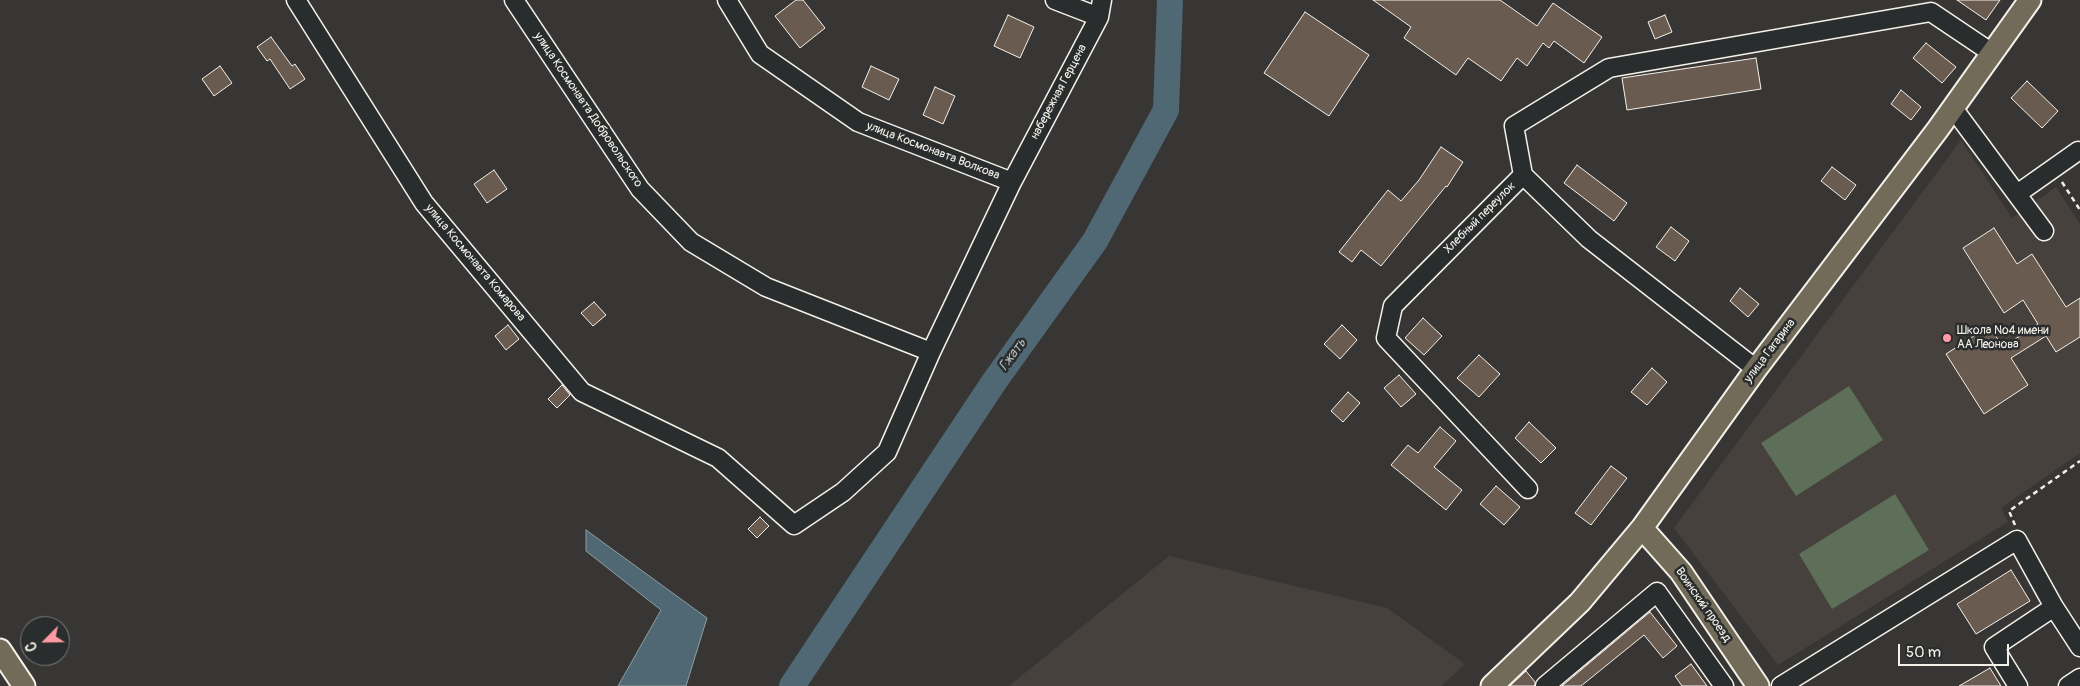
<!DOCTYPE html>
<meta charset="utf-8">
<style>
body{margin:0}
#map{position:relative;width:2080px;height:686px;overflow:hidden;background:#373635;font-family:Pangolin,sans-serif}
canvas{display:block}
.north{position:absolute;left:20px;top:616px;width:50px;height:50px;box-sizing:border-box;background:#2a2d2e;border:1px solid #7b7b78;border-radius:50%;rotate:247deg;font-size:14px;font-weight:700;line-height:20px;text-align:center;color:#f4f1e8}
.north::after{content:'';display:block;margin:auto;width:18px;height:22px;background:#ff9aa2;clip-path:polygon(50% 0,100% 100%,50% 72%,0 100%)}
.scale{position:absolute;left:1898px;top:644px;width:111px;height:22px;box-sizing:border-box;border:2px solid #f4f1e8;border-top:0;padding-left:6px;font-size:15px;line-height:18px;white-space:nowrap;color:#f4f1e8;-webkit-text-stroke:4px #2a2d2e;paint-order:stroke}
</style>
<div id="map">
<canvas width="2080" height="686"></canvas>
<div class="north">С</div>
<div class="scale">50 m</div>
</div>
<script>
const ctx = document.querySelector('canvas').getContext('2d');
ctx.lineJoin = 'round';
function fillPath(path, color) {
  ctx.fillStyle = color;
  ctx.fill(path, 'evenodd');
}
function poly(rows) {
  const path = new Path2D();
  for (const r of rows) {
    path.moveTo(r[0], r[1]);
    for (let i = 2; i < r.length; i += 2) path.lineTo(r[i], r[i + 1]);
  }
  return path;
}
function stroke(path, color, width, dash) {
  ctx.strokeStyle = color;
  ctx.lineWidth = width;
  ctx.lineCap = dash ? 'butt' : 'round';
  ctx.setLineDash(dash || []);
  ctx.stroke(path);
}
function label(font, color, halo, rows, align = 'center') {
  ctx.font = font + ' Pangolin,sans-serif';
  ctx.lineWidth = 5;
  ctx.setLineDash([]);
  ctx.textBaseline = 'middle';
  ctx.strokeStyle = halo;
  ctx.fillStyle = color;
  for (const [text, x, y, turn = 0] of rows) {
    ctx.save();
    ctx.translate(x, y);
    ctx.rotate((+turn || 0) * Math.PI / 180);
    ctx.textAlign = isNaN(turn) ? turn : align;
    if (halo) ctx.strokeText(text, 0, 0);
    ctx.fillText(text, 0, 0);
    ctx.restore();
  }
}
fillPath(poly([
 [1961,140,2012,218,2056,187,2080,224,2080,453,2001,508,2008,522,1778,665,1674,528],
 [1169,556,1387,608,1465,664,1441,686,1009,686]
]), '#46413d');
fillPath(poly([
 [1849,386,1883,440,1796,496,1761,443],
 [1895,494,1929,550,1832,609,1799,554]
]), '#5d6f58');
const water = poly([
 [586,530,707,618,686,686,618,686,661,610,586,551,586,530]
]);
fillPath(water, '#4f6874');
stroke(water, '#919fa2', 1);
stroke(poly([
 [792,686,994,382,1095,241,1166,110,1170,0]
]), '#4f6874', 26);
const building = poly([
 [796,0,803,0,825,28,800,48,775,16,796,0],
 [1373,0,1500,0,1537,26,1553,3,1602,37,1584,63,1554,41,1549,48,1543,43,1527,66,1517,58,1501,81,1468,58,1456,75,1404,38,1411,27,1373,0],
 [1957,0,2000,0,1986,20,1957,0],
 [1305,12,1369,55,1329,116,1264,73,1305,12],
 [1008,15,1034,27,1020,58,994,46,1008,15],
 [1665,15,1672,32,1655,39,1648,22,1665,15],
 [271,37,292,66,295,64,305,79,290,89,270,59,267,61,257,47,271,37],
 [1926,43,1956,67,1942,83,1913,58,1926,43],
 [1756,58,1761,89,1627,110,1622,78,1756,58],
 [220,66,232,83,214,96,202,79,220,66],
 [871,66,899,79,889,100,862,87,871,66],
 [2027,81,2058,111,2042,128,2011,98,2027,81],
 [935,87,955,96,943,124,923,115,935,87],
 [1901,90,1921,107,1911,120,1891,104,1901,90],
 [1441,147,1463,162,1447,187,1446,186,1381,266,1361,250,1352,262,1339,252,1388,190,1401,201,1419,180,1441,147],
 [1577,165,1627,203,1614,221,1564,183,1577,165],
 [1832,167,1856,185,1845,200,1821,181,1832,167],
 [494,170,507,189,487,203,474,184,494,170],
 [1671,227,1689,241,1675,261,1656,247,1671,227],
 [1994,228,2017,264,2032,254,2066,307,2080,298,2080,337,2056,352,2046,336,2011,358,2028,385,1984,414,1946,354,1989,326,2003,347,2038,324,2023,300,2004,313,1963,248,1994,228],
 [1740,288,1759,304,1748,317,1730,301,1740,288],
 [594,302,606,315,593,326,581,313,594,302],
 [1423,318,1442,336,1424,355,1405,338,1423,318],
 [508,325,519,339,506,350,495,336,508,325],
 [1342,325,1357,340,1340,359,1324,344,1342,325],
 [1479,355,1500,374,1479,397,1457,378,1479,355],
 [1652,368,1667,382,1647,405,1631,392,1652,368],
 [1399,375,1416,394,1401,407,1384,388,1399,375],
 [562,385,570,395,557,408,548,399,562,385],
 [1348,392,1360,403,1343,422,1331,411,1348,392],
 [1529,422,1556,448,1541,463,1515,438,1529,422],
 [1440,427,1456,441,1434,467,1462,490,1446,510,1391,465,1408,445,1418,453,1440,427],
 [1611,466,1627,478,1591,525,1575,513,1611,466],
 [1496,486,1520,507,1504,525,1480,504,1496,486],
 [760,517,769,526,757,538,748,529,760,517],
 [2011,570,2030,601,1976,634,1957,604,2011,570],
 [1650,612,1677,646,1663,658,1644,635,1581,686,1562,686,1650,612],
 [1691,664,1707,686,1682,686,1675,676,1691,664],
 [1990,668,2001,686,1959,686,1990,668],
 [1526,671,1535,682,1535,686,1510,686,1526,671]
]);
fillPath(building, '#6a5b51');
stroke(building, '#f4f1e8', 1);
const minor = poly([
 [296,0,424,203,582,392,718,458,794,525,843,492,887,452,931,352,1012,182,858,122,760,54,727,0],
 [514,0,640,189,691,242,766,287,931,352],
 [1055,0,1099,17],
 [1953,108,2044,231],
 [1523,175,1514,126,1609,68,1931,12,1992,53],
 [1012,182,1099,17,1102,0],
 [2017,194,2078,151],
 [1528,489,1386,338,1393,306,1523,175,1589,239,1756,369],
 [1545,686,1657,592,1724,686],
 [1781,686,2017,540,2054,607,2080,647],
 [2018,686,1994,647,2054,607],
 [2068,686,2080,678]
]);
const major = poly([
 [1642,528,1681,572,1758,686],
 [0,650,24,686],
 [1492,686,1580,602,1642,528,1756,369,1938,129,2030,0]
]);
stroke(minor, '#f4f1e8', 21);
stroke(major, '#f4f1e8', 25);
stroke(poly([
 [2062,182,2080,210],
 [2015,525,2009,511,2080,461]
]), '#f4f1e8', 2.5, [5, 4]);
stroke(minor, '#2a2d2e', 18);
stroke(major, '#736b5a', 21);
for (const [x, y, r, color] of [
 [1947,338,5,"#ff9aa2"]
]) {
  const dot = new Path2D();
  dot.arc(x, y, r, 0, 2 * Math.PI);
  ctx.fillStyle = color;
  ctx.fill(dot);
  stroke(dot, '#2a2d2e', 2);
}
label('12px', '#f4f1e8', '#2a2d2e', [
 ["набережная Герцена",1059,92,-62],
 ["улица Космонавта Добровольского",588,110,56],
 ["улица Космонавта Волкова",933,151,21],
 ["Хлебный переулок",1480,218,-45],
 ["улица Космонавта Комарова",475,263,50],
 ["улица Гагарина",1770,351,-53],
 ["Воинский проезд",1703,605,55]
]);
label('12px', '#f4f1e8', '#2a2d2e', [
 ["Школа №4 имени",1957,331],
 ["АА Леонова",1957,345]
], 'left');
label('italic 14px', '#b2baba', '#2a2d2e', [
 ["Гжать",1013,355,-54]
]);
</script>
